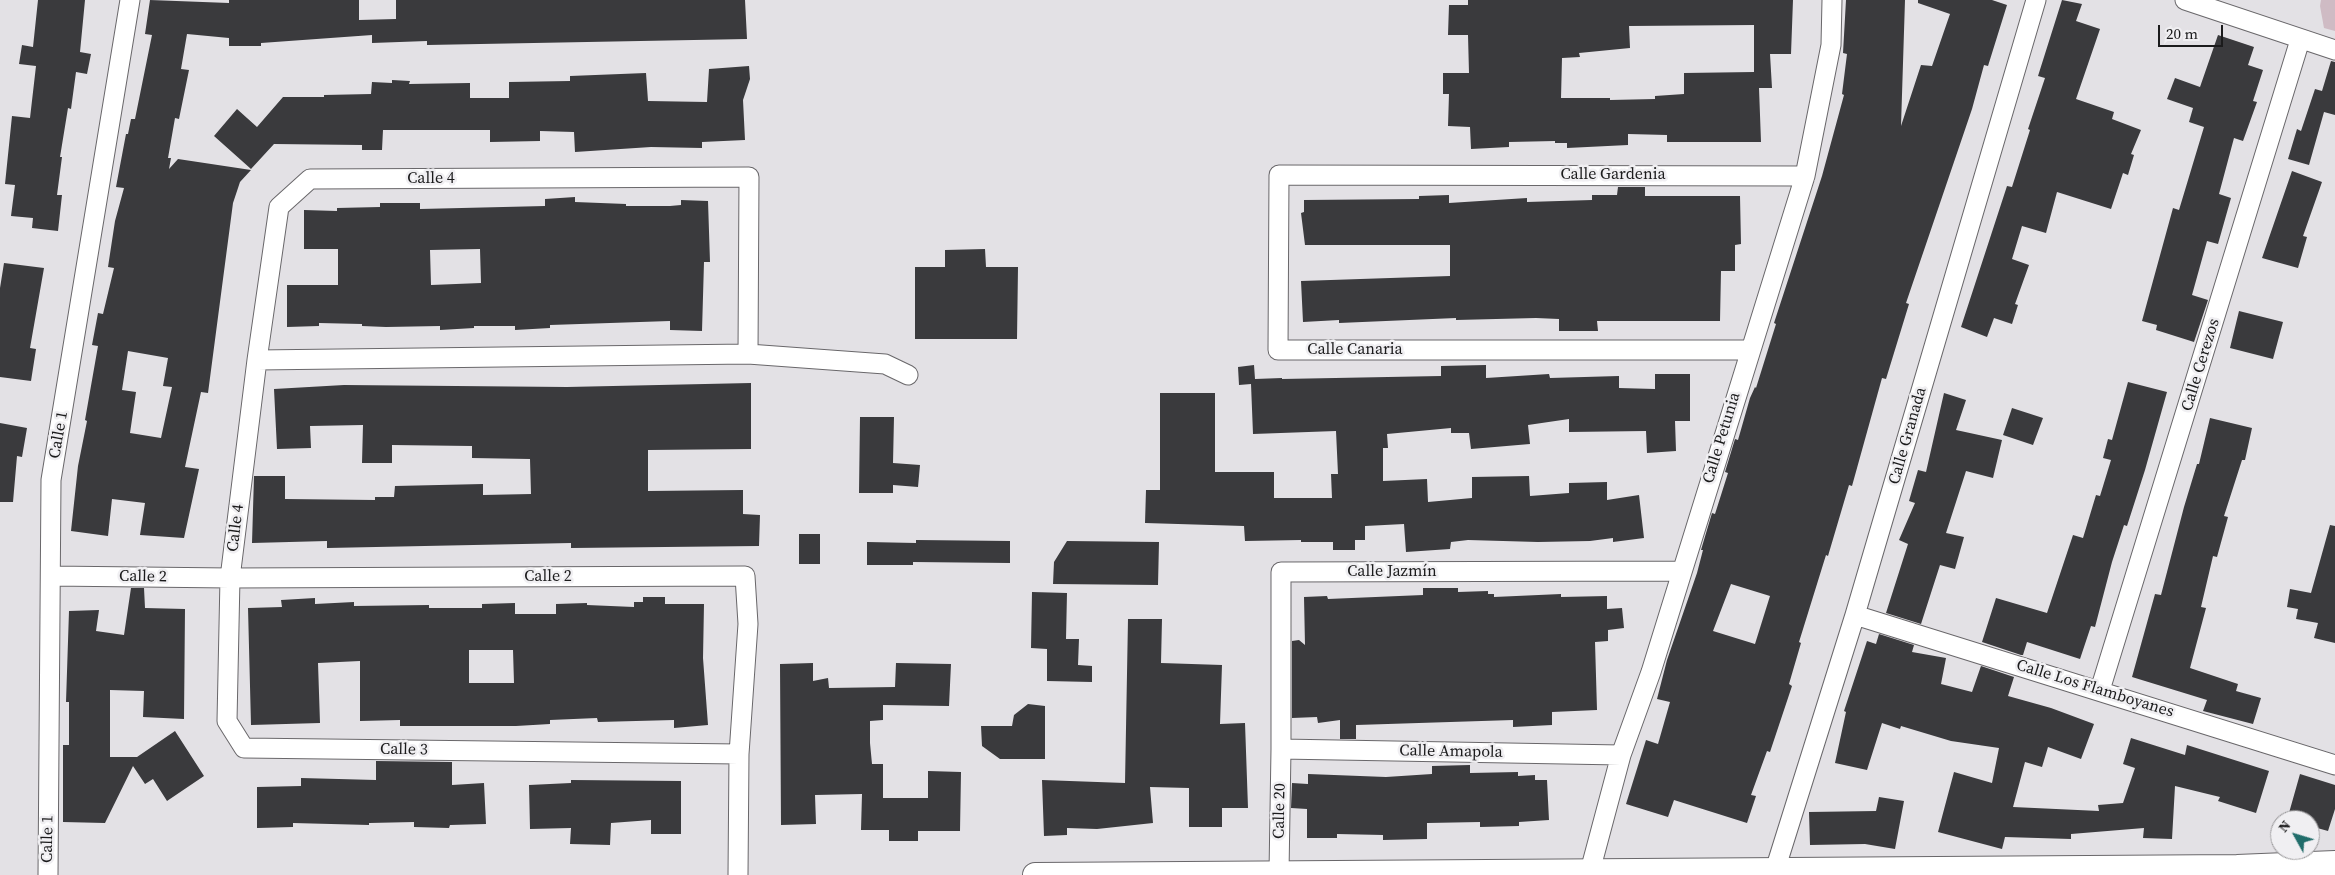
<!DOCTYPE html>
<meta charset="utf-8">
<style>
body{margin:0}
#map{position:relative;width:2335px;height:875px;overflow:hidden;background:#e3e1e5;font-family:"Source Serif 4",serif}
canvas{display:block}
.north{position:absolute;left:2270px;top:810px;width:50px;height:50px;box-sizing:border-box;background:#f0eff2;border:1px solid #9b9a9c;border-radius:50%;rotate:309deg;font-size:14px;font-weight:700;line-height:20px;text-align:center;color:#1b1b1c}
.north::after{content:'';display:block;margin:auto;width:18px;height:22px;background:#216d6b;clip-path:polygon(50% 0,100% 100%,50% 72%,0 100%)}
.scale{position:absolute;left:2158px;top:25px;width:65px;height:22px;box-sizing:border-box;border:2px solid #1b1b1c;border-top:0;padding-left:6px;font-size:15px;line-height:18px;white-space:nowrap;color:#1b1b1c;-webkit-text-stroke:4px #f0eff2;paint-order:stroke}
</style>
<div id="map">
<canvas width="2335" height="875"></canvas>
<div class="north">N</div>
<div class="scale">20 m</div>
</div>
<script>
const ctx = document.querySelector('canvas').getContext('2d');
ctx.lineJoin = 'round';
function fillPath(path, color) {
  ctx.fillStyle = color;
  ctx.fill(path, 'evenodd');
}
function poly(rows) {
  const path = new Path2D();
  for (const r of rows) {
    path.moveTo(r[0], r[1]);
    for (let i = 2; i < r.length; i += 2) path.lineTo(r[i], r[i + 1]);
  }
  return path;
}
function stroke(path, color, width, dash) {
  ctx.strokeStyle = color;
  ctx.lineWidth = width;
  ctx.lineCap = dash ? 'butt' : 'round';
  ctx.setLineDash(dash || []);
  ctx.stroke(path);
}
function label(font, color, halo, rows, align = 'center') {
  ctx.font = font + ' "Source Serif 4",serif';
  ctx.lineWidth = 5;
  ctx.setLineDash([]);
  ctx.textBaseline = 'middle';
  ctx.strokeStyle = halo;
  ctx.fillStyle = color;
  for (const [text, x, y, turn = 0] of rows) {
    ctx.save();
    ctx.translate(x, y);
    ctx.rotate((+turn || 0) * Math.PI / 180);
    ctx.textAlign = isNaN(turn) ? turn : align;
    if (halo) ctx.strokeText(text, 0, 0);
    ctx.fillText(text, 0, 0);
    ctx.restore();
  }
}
fillPath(poly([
 [2321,0,2335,0,2335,31,2324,28,2320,6]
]), '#cfbbc4');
fillPath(poly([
 [38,0,85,0,80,52,91,54,87,74,76,72,71,109,68,108,60,157,62,157,57,195,62,195,58,231,32,228,33,218,11,216,15,185,5,184,12,116,30,118,36,66,19,64,22,45,33,47],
 [150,0,229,3,229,0,359,0,359,20,396,19,396,0,745,0,747,39,427,45,427,41,372,43,372,35,261,43,261,46,229,46,229,38,187,34,181,69,189,70,179,119,175,118,168,158,171,158,169,169,178,159,251,170,240,182,233,203,208,393,201,392,185,467,199,469,184,538,140,535,145,503,112,499,108,536,71,531,78,466,87,421,85,420,98,346,92,345,98,313,103,314,114,268,108,267,115,221,124,188,116,187,126,134,128,134,131,119,135,119,152,35,145,34],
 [128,351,168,358,163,386,172,387,161,438,130,433,136,392,122,390],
 [1468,0,1793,0,1791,54,1770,54,1772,88,1759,88,1761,142,1667,142,1667,135,1628,134,1628,145,1567,148,1567,143,1555,143,1555,141,1509,142,1509,147,1471,149,1470,127,1448,126,1449,94,1443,94,1443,73,1469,73,1468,35,1448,35,1449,5,1468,5],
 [1754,25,1754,72,1684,73,1684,94,1655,96,1655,99,1610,100,1610,98,1561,98,1562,58,1580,57,1579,53,1630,48,1629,26],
 [1846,0,1905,0,1901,126,1921,65,1932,66,1950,14,1918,3,1918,0,1992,0,2007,5,1988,66,1984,65,1972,109,1906,303,1909,304,1886,379,1882,378,1852,486,1849,485,1828,556,1826,555,1799,642,1801,643,1789,684,1792,686,1770,752,1767,751,1751,795,1756,796,1747,823,1674,800,1668,817,1626,804,1646,740,1658,744,1670,702,1657,699,1667,660,1697,573,1703,550,1701,550,1712,513,1715,514,1728,473,1725,472,1735,439,1738,440,1750,398,1755,387,1756,388,1776,324,1774,323,1822,176,1844,95,1842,94,1847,54,1843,53],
 [1731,584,1770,596,1755,644,1713,631],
 [2062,0,2082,4,2076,21,2100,29,2076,99,2114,112,2112,119,2141,130,2131,154,2134,155,2128,175,2123,173,2111,209,2057,192,2046,233,2022,226,2012,259,2029,265,2015,304,2018,305,2012,324,1994,318,1987,337,1961,327,2007,186,2012,187,2030,130,2028,129,2045,78,2038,76],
 [2218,35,2254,47,2248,65,2263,70,2253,101,2257,102,2243,141,2234,138,2219,194,2231,198,2218,244,2207,241,2192,295,2208,300,2194,342,2156,330,2157,325,2142,321,2173,208,2179,210,2204,127,2189,122,2193,108,2167,99,2175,78,2200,87],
 [2331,61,2335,62,2335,115,2324,112,2309,165,2288,159,2297,129,2301,131,2315,89,2322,91],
 [749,66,750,79,743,100,745,140,702,142,702,148,651,147,575,152,574,132,540,131,540,141,490,142,490,130,383,130,382,150,362,150,362,145,274,144,251,169,214,136,237,109,257,127,283,97,324,97,324,95,371,94,372,82,392,83,392,80,410,81,409,84,470,83,470,98,509,98,509,82,570,81,570,76,646,73,648,101,707,102,709,69],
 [2292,171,2322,182,2303,236,2307,237,2298,268,2262,258],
 [1618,187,1645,187,1645,196,1740,196,1741,244,1735,245,1735,271,1721,271,1720,321,1597,321,1598,331,1559,331,1559,319,1536,318,1456,320,1456,318,1339,323,1339,320,1303,322,1301,281,1450,276,1450,245,1305,245,1301,213,1304,212,1304,200,1419,199,1419,196,1449,195,1449,203,1527,198,1527,202,1592,200,1592,195,1617,195],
 [575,197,575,202,626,204,626,206,670,206,681,205,681,200,708,201,710,262,704,262,702,331,670,330,670,321,550,325,550,328,515,330,515,326,474,326,474,328,440,330,440,326,386,327,362,326,362,324,319,323,319,326,287,327,287,285,338,285,338,249,304,249,304,210,337,211,337,208,380,207,380,203,420,203,420,209,545,206,545,199],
 [480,249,481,283,431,285,430,250],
 [985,249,986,267,1018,267,1017,339,915,339,915,267,945,267,945,250],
 [4,263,44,268,30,348,36,349,31,381,0,377,0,288],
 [2239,311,2283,322,2273,359,2230,348],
 [1254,365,1255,379,1282,378,1282,379,1441,376,1441,366,1486,365,1486,378,1549,374,1550,378,1619,376,1619,388,1655,389,1655,374,1690,374,1690,421,1675,421,1676,451,1647,453,1646,431,1569,432,1569,419,1528,425,1530,444,1471,449,1469,433,1451,433,1451,428,1387,434,1388,448,1383,448,1383,481,1427,479,1428,502,1472,498,1472,477,1529,476,1530,496,1569,493,1569,483,1607,482,1607,500,1639,495,1644,538,1613,542,1613,538,1590,541,1538,542,1468,540,1451,542,1450,549,1406,552,1404,524,1365,526,1365,540,1355,540,1355,550,1333,550,1333,542,1301,542,1301,540,1245,541,1244,526,1145,523,1146,490,1160,490,1160,393,1215,393,1215,472,1274,472,1274,498,1332,498,1331,474,1338,474,1336,431,1253,434,1251,384,1239,385,1238,367],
 [2128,382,2167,392,2145,470,2127,526,2124,525,2112,562,2095,627,2091,626,2080,659,2027,642,2023,655,2021,655,1982,642,1996,598,2047,613,2073,535,2083,538,2096,495,2100,496,2111,460,2103,458,2108,439,2112,440],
 [751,383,751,449,648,450,648,491,743,490,743,514,760,515,759,546,571,548,571,543,327,548,327,541,252,543,254,476,285,476,285,499,375,500,375,497,394,497,395,486,483,484,483,495,531,494,530,459,472,458,472,446,392,445,392,463,362,463,363,425,310,426,311,448,277,449,274,389,344,385,567,387],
 [1944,393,1966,400,1956,430,2002,440,1993,478,1966,471,1946,533,1964,537,1955,569,1940,565,1921,624,1886,613,1908,544,1899,540,1915,503,1909,501,1918,470,1926,472],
 [2012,408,2043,418,2033,445,2003,435],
 [860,417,894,417,893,463,920,465,918,487,893,485,893,493,859,493],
 [2210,418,2252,428,2245,460,2242,460,2224,516,2228,517,2217,557,2213,556,2201,607,2206,608,2190,668,2238,684,2236,691,2261,698,2253,724,2203,711,2207,700,2132,677,2155,594,2161,595,2184,507,2197,464,2199,464],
 [0,423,27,428,22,457,17,456,13,502,0,502],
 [2330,525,2335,526,2335,643,2314,638,2318,623,2296,619,2298,609,2287,607,2290,589,2311,593],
 [799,534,820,534,820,564,799,564],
 [916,540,1010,541,1010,563,913,562,913,565,867,565,867,542,916,543],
 [1067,541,1159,542,1158,585,1053,584,1054,562],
 [131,588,144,588,145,608,185,609,184,719,143,717,144,691,110,690,110,757,137,757,175,731,204,776,167,801,153,779,145,784,133,766,105,823,63,822,63,745,69,745,69,702,66,702,69,611,99,610,96,631,124,635],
 [1423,588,1458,588,1458,592,1488,591,1488,594,1494,594,1494,597,1561,594,1561,597,1607,596,1607,609,1622,608,1624,628,1608,630,1608,641,1595,642,1597,710,1552,712,1552,725,1513,727,1513,720,1356,725,1356,739,1340,739,1340,720,1318,723,1317,717,1292,718,1292,641,1299,640,1305,645,1304,597,1327,596,1328,599,1423,595],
 [1032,592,1067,593,1066,639,1079,639,1078,665,1092,666,1092,682,1047,681,1047,649,1031,648],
 [643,597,665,597,665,604,704,604,703,658,708,725,674,728,674,720,598,722,597,718,550,720,550,724,516,726,400,726,400,720,360,721,360,661,318,663,320,723,251,725,248,608,282,607,281,600,315,598,315,604,354,602,354,606,429,605,429,608,482,608,482,604,515,603,515,614,556,614,556,604,587,603,587,605,634,607,634,602,643,602],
 [469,650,513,650,514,683,469,683],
 [1128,619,1162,619,1161,663,1222,665,1220,724,1245,723,1248,808,1222,808,1222,827,1189,827,1189,788,1150,787,1153,823,1097,829,1067,828,1067,835,1044,836,1042,780,1125,783],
 [1879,634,1914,645,1912,652,1946,658,1941,684,1972,692,1981,666,2014,677,2008,696,2051,708,2094,724,2081,759,2048,747,2042,767,2025,762,2013,807,2099,811,2098,805,2123,803,2135,768,2123,764,2131,738,2185,755,2187,745,2269,771,2256,813,2218,801,2220,797,2175,786,2172,839,2143,838,2144,828,2071,834,2071,839,2005,837,2002,849,1938,832,1954,772,1992,783,1999,748,1951,741,1901,726,1900,729,1882,723,1867,770,1835,763,1846,712,1844,711,1867,641,1876,644],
 [813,663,813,681,828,678,829,688,895,687,896,663,951,664,949,706,883,705,883,720,870,721,870,743,872,764,883,764,883,798,928,798,928,771,961,772,960,831,918,831,918,841,889,841,889,830,861,830,862,794,815,795,816,824,781,825,780,664],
 [1028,704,1045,706,1045,759,1000,759,982,746,981,726,1012,726,1014,715],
 [376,761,452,762,452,785,484,783,486,824,450,825,449,828,414,827,414,822,369,823,369,825,293,823,293,827,257,828,257,787,301,786,301,778,376,780],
 [1470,765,1470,773,1518,772,1518,776,1535,775,1535,780,1547,780,1549,820,1519,822,1519,826,1480,827,1480,822,1427,823,1427,839,1383,840,1383,835,1337,834,1337,838,1307,838,1307,809,1291,808,1292,783,1308,784,1308,774,1386,777,1432,774,1432,766],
 [2300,774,2335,785,2335,809,2328,831,2310,826,2310,820,2287,820],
 [571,780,681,781,681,834,651,834,651,820,611,823,610,845,570,844,571,828,530,829,529,785,571,783],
 [1879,797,1904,801,1895,849,1865,844,1810,845,1809,812,1876,811]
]), '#3a3a3d');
const minor = poly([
 [2185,0,2335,50],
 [1750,350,1278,350,1279,175,1805,176],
 [257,360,748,354,885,364,908,375],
 [51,576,230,578,745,576,748,624,739,754,738,875],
 [1855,615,2335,765],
 [2100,690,2300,40],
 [1281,749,1621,755],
 [739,754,244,748,227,721,230,578,257,360,279,207,310,179,749,177,748,354],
 [1775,870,1855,615,2036,0],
 [1590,871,1621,755,1651,672,1805,176,1831,45,1832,0],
 [1279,873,1281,749,1281,572,1681,571],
 [48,875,51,480,130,0]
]);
const tertiary = poly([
 [1035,875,2237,867,2335,863]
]);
stroke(minor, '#69676a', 21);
stroke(tertiary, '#69676a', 26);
stroke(minor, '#fff', 19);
stroke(tertiary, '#fff', 24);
label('16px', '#1b1b1c', '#f0eff2', [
 ["Calle Gardenia",1613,175],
 ["Calle 4",431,179],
 ["Calle Canaria",1355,350],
 ["Calle Cerezos",2201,365,-73],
 ["Calle 1",59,435,-80],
 ["Calle Granada",1908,436,-74],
 ["Calle Petunia",1722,438,-73],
 ["Calle 4",236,528,-83],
 ["Calle Jazmín",1392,572],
 ["Calle 2",143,577,1],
 ["Calle 2",548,577],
 ["Calle Los Flamboyanes",2095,689,17],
 ["Calle 3",404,750,1],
 ["Calle Amapola",1451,752,1],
 ["Calle 20",1280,811,-89],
 ["Calle 1",48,839,-89]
]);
</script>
